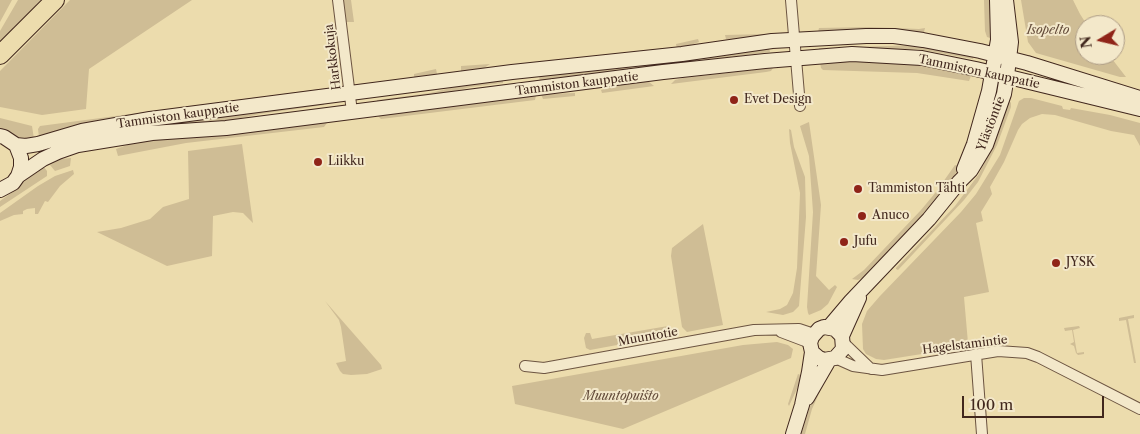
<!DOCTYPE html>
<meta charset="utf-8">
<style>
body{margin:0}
#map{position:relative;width:1140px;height:434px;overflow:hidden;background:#ecdcad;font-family:"Libre Caslon Text",serif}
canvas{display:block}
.north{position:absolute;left:1075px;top:15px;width:50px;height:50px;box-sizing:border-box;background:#f3e8ca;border:1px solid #ac9b85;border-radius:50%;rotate:261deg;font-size:14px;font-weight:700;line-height:20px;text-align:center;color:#41271d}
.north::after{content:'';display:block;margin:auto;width:18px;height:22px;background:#8f2418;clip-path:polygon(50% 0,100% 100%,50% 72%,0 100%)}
.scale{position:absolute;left:962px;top:396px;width:142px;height:22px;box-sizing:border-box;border:2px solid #41271d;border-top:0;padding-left:6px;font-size:15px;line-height:18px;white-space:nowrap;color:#41271d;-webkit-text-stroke:4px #f3e8ca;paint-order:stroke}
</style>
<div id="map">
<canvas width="1140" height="434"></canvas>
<div class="north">N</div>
<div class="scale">100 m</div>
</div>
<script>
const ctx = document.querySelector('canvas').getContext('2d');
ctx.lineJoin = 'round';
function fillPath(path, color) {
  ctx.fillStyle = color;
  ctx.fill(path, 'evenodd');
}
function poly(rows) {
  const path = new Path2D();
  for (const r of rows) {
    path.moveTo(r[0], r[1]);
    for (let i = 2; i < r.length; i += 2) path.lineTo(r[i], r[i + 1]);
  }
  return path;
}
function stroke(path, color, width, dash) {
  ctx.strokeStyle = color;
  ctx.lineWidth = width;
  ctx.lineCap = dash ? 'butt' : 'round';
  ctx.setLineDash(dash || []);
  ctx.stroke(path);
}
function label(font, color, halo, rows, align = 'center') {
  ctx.font = font + ' "Libre Caslon Text",serif';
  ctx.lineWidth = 4;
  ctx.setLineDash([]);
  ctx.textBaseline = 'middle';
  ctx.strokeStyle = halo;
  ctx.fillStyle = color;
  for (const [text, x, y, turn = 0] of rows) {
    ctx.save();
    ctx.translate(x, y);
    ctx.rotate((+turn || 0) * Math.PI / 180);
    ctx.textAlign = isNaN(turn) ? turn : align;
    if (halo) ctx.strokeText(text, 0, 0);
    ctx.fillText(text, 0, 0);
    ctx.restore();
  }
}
fillPath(poly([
 [0,0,12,0,0,22],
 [18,0,47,0,0,46,0,31],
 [70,0,192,0,89,69,86,109,42,115,0,107,0,71],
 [343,0,351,0,354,22,345,22],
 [984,0,991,0,992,32,990,38,987,37,985,31],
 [1021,0,1073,0,1080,14,1087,25,1085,25,1085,55,1109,55,1126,77,1120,77,1036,53,1028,42],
 [870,27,919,29,925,28,924,32,905,33,818,32,819,28],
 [767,34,768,35,746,40,726,39,725,35],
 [698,39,699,42,677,50,676,44],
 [921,45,974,55,973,59,918,49,819,51,819,48],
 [769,48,770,52,715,59,680,66,540,84,539,75],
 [848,60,911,64,971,76,969,81,917,73,823,70,821,68,820,62],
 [490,64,484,68,461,71,461,66],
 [773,68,771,71,766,72,671,84,675,80,683,78],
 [436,69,437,74,414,81,414,74],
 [503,80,503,83,471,87,430,97,377,104,377,100,430,93,467,84],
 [642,81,649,82,654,86,602,93,601,90,624,83],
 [320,89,322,92,39,137,38,129,40,126],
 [575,93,575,96,543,99,541,94],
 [536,95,535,100,381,119,378,116],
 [1024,98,1031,98,1062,106,1063,109,1070,110,1071,108,1110,115,1140,123,1140,146,1134,135,1111,131,1055,115,1042,114,1030,118,1022,124,1018,130,1004,162,990,187,992,194,981,212,983,221,976,223,989,292,964,297,968,343,966,347,884,360,876,359,866,354,863,349,862,324,867,311,880,296,961,212,976,194,1000,155,1019,101],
 [1009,100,1011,103,1011,107,997,145,978,182,964,200,898,270,896,269,896,268,955,206,979,174,997,137],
 [323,101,324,105,260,114,222,122,43,152,41,149,97,133],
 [0,118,32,126,34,139,17,137,0,130],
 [809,122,821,205,816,276,829,290,835,285,837,287,828,304,821,310,809,315,808,313,807,307,813,212,809,156,800,126],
 [319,123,327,123,324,127,186,143,118,156,116,149,133,143,156,138],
 [789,129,791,130,794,147,805,177,806,217,799,306,793,312,783,315,766,312,780,309,787,305,793,293,797,268,800,193,790,143],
 [242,144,253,223,243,213,233,212,213,216,212,256,167,266,97,232,121,228,150,219,163,207,189,199,188,151],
 [71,158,70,166,55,171,50,165,60,159],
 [955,165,958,166,958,169,953,178,930,210,866,276,858,280,852,279,864,270,921,210,936,192],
 [43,166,47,171,47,176,0,207,0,201,14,191,31,175],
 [73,170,74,174,60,186,48,202,45,201,38,214,35,214,35,208,27,209,23,211,23,214,14,215,0,221,0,213,38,186,55,176],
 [703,224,723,325,687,332,682,327,671,256,672,248],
 [325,301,381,365,382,369,367,374,351,375,343,374,340,371,336,363,346,361,341,327,339,320],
 [1134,315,1134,318,1128,319,1136,363,1134,363,1126,320,1119,321,1119,318],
 [668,326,671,329,671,335,590,350,586,348,584,338,586,333,590,333,592,339],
 [1079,326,1080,328,1073,330,1077,353,1084,352,1084,354,1078,355,1076,353,1074,346,1070,344,1074,342,1072,330,1065,331,1064,328],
 [777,342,788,345,793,349,791,358,623,429,515,404,512,386,743,345],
 [798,374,803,376,789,406,788,404],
 [820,384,823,385,812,409,805,434,801,434,811,403]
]), '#cfbd95');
const street = poly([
 [338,0,352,112],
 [791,0,800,106],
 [781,332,810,343],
 [844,343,871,369],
 [976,354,982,434],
 [835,358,853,366,882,370,998,351,1027,353,1038,357,1140,409],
 [525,366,544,368,754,330,799,329,814,334]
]);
const secondary = poly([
 [0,136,4,137,16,145,21,158,21,167,18,176,13,183,0,190],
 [16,145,26,146,38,144,82,131,150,119,512,72,682,54,772,41,866,36,894,36,923,40,980,51,1027,63,1140,98],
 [964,169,974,144,989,91,998,40,997,0],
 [18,176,43,159,58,152,78,145,152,133,226,128,663,72,765,61,852,54,922,58,976,69,1140,109],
 [829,327,851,301,929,219,959,182,971,170,986,145,1004,94,1007,76,1011,42,1006,0],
 [842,336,859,298],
 [807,398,829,360],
 [793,434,802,405,809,372,812,352,810,343,812,337,819,329,824,327,835,329,842,336,843,349,835,358,824,360,819,358,812,352]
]);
const highway = poly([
 [0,55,55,0]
]);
stroke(street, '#6c5441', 12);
stroke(secondary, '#41271d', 16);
stroke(highway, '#41271d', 20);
stroke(street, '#f3e8ca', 10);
stroke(secondary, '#f3e8ca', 14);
stroke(highway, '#ecdcad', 18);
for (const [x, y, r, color] of [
 [734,100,5,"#8f2418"],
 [318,162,5,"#8f2418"],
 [858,189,5,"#8f2418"],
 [862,216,5,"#8f2418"],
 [844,242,5,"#8f2418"],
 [1056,263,5,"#8f2418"]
]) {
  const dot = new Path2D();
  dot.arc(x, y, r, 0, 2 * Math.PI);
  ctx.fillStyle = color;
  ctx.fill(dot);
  stroke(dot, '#f3e8ca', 2);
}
label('italic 12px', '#644c3b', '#f3e8ca', [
 ["Isopelto",1048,31],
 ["Muuntopuisto",621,397]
]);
label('12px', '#41271d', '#f3e8ca', [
 ["Harkkokuja",333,57,-97],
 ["Tammiston kauppatie",979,72,12],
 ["Tammiston kauppatie",577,84,-7],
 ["Tammiston kauppatie",178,116,-8],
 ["Ylästöntie",991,124,-69],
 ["Muuntotie",648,337,-10],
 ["Hagelstamintie",965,345,-7]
]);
label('12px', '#41271d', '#f3e8ca', [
 ["Evet Design",744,100],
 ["Liikku",328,162],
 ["Tammiston Tähti",868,189],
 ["Anuco",872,216],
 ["Jufu",854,242],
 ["JYSK",1066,263]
], 'left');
</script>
